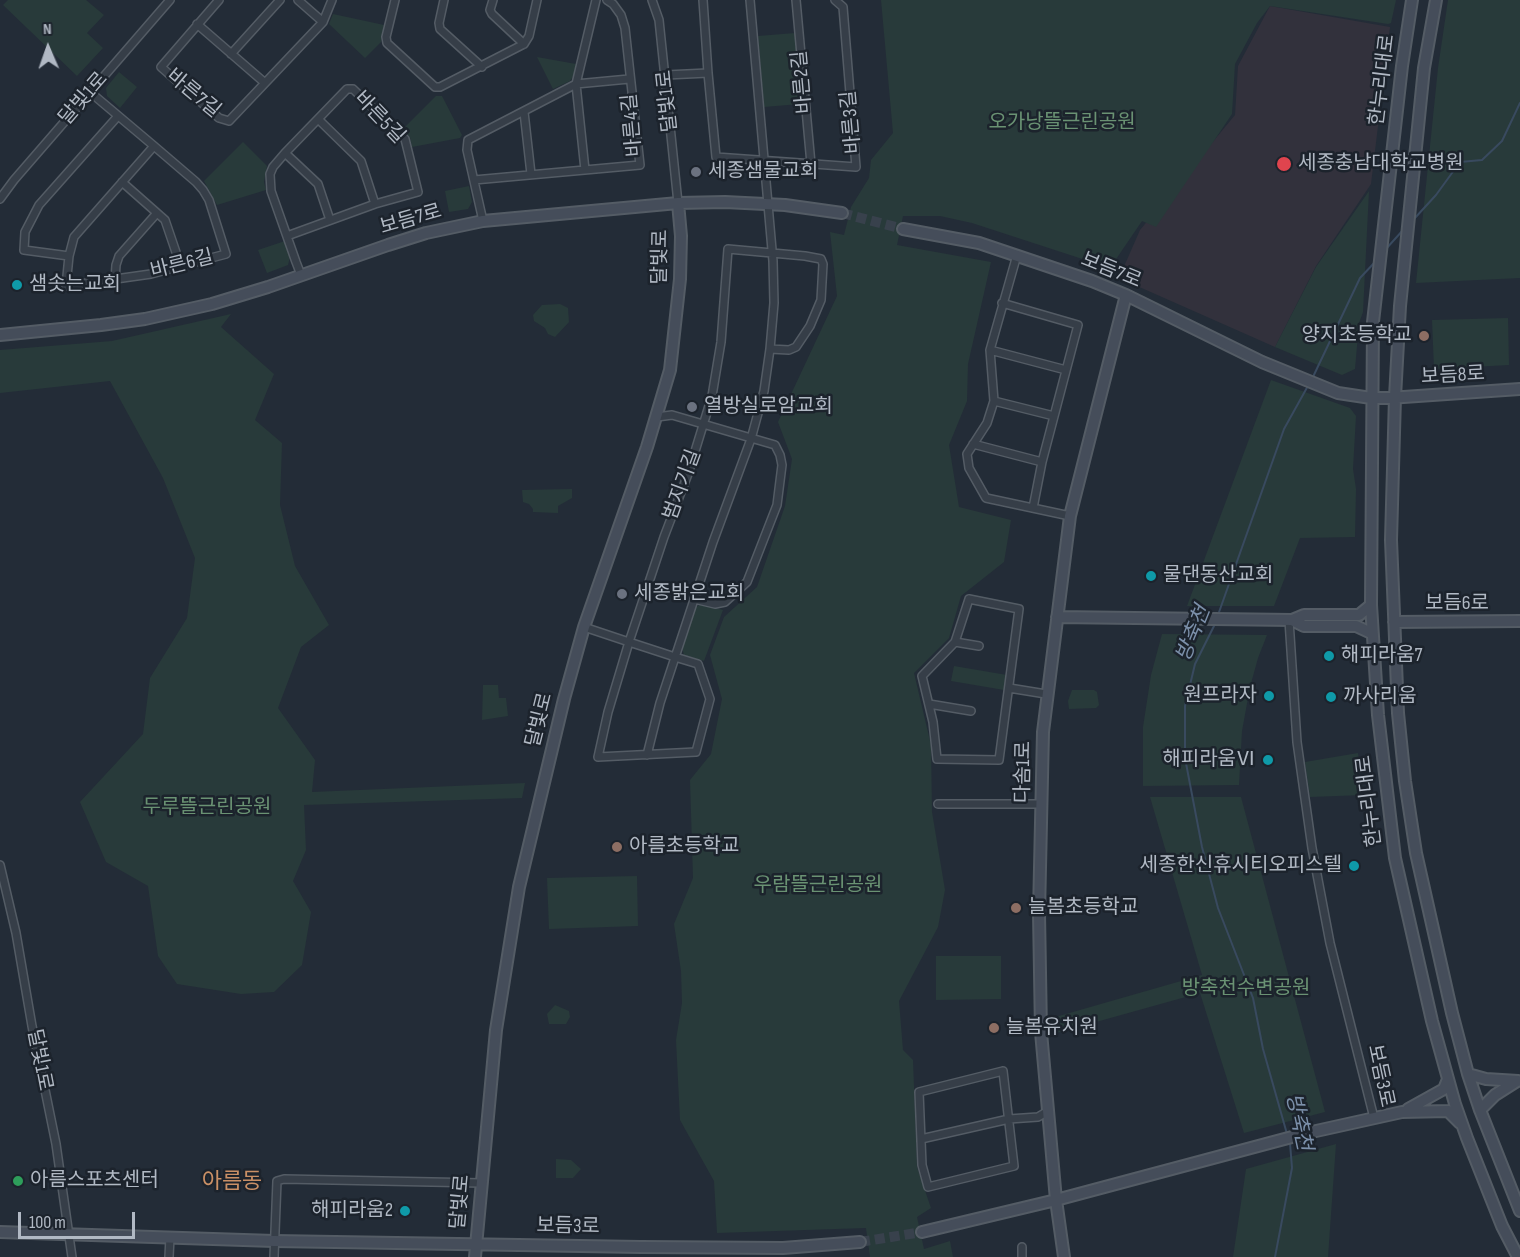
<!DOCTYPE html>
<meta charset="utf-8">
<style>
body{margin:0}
#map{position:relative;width:1520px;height:1257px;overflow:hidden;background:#232c37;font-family:"Sofia Sans Condensed",sans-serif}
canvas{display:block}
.north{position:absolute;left:18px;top:18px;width:60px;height:60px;-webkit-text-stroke:4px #1c232c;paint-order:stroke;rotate:358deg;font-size:16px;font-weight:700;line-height:24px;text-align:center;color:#b1b9c4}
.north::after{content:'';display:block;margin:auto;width:21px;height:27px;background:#b1b9c4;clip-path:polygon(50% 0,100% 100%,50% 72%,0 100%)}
.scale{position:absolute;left:18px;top:1212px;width:117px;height:27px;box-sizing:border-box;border:3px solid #b1b9c4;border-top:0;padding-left:8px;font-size:18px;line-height:21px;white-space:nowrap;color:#b1b9c4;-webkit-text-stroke:4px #1c232c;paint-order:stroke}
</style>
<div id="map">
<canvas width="1520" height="1257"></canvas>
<div class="north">N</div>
<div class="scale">100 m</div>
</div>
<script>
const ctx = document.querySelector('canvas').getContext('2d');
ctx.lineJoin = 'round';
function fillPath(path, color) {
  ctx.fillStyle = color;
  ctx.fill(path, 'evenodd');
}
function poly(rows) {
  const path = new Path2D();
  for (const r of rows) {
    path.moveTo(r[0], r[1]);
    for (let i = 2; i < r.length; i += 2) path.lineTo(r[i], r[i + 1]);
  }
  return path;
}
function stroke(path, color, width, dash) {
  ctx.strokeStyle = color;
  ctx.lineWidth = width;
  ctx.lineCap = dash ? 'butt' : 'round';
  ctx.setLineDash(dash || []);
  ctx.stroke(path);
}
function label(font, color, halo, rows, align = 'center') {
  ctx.font = font + ' "Sofia Sans Condensed","Noto Sans KR",sans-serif';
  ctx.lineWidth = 5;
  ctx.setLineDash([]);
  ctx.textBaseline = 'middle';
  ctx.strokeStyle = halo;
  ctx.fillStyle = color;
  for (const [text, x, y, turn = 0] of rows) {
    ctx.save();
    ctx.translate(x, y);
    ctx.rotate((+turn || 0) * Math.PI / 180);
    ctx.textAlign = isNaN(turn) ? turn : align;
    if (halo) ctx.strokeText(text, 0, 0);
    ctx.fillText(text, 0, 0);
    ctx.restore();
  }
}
fillPath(poly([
 [1270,6,1390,27,1371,184,1316,266,1275,347,1119,278,1140,230,1235,115,1238,66]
]), '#32313c');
fillPath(poly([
 [8,0,86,0,104,15,87,33,103,48,77,76,3,5],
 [881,0,1396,0,1391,23,1388,24,1270,6,1257,23,1235,64,1232,114,1156,227,1142,221,1110,268,972,223,940,216,903,216,897,245,991,262,968,364,967,401,949,445,959,507,1011,520,1004,562,961,596,949,638,914,673,931,745,932,812,945,890,938,927,899,1001,903,1050,913,1060,917,1167,931,1208,917,1217,924,1249,950,1241,953,1257,870,1257,866,1228,717,1233,714,1181,680,1120,676,1040,682,1003,681,971,674,924,693,878,690,780,711,754,722,699,710,655,724,617,757,587,785,506,792,459,778,422,837,296,830,232,844,235,851,207,869,178,871,160,893,133],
 [1448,0,1520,0,1520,278,1416,283,1438,68],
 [333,14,384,25,381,42,365,58,329,24],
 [795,33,800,104,764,107,758,36],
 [537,57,576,64,574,75,570,81,553,89],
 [119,72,137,87,120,108,107,96,106,88],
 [436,96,442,96,462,135,460,138,412,147,410,137,403,129],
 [243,142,267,166,264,182,266,190,217,205,204,181],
 [469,186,472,202,468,209,449,212,445,191],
 [1369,191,1363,312,1359,323,1355,369,1342,375,1275,347,1316,267],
 [285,241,290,257,288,265,267,273,258,250],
 [560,304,568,308,569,322,555,337,548,334,545,328,534,321,533,315,542,305],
 [231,314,221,327,274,374,255,420,282,443,280,505,295,566,329,625,301,647,278,708,315,760,312,792,525,783,522,798,304,805,306,850,293,881,311,912,302,965,274,992,241,994,177,984,158,956,148,886,106,862,80,802,143,734,150,678,187,618,195,558,163,478,110,381,0,393,0,350,112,341],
 [1508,318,1509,365,1434,369,1432,320],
 [1271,380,1350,408,1356,416,1353,469,1356,489,1355,537,1300,538,1274,606,1187,606],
 [572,489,572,498,558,506,558,513,533,512,533,509,529,504,523,502,522,490],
 [701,604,723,610,704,661,684,655,682,648,695,608],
 [1162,634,1267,635,1258,658,1250,687,1242,731,1239,785,1143,786,1143,727,1151,675],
 [954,666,1007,675,1004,690,951,681],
 [483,685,498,685,499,698,506,698,508,716,482,720],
 [1072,690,1094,690,1097,692,1099,705,1096,708,1069,709,1068,701],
 [1358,753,1364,795,1310,797,1305,762],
 [1150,797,1241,797,1325,1112,1244,1133,1200,993,1053,1034,1052,1018,1202,975],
 [637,876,638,926,549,929,547,878],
 [936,956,1001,956,1001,999,936,1000],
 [555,1005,569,1011,570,1017,566,1024,549,1024,547,1014],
 [1336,1144,1328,1257,1233,1257,1246,1169],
 [556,1159,571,1160,581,1169,573,1178,556,1178]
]), '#283a3a');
stroke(poly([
 [1414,219,1436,195,1460,162,1482,160,1502,141,1520,103],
 [1385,250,1404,229],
 [1312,379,1360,278,1376,261],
 [1218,615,1284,429,1309,384],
 [1215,624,1195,664,1185,706,1185,758,1202,847,1218,908,1253,998,1263,1049,1287,1134],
 [1275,1257,1292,1168,1290,1143]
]), '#394a5f', 2);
stroke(poly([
 [842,213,903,229],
 [860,1242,922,1232]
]), '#38414c', 10, [10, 5]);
const street = poly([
 [219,0,161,67,219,118,229,121,323,22,332,0],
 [298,0,323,22],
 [395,0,386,37,387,43,435,87,440,87,524,44,529,36,537,0],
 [444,0,439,23,440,29,482,67],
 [493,0,490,10,492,14,524,44],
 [652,0,659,20,678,203],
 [703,0,708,73,716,157,856,167,843,7,835,0],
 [796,0,811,164],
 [197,24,265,83],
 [231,54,280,0],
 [666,75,708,73],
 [90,92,154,146,196,182,203,190,209,200,226,254,151,274,66,286,69,256,74,237,154,146],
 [524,112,531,174],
 [318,119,361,161,375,204],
 [285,153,318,184,330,220],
 [585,170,576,84,596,0],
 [474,180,640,165,625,28,621,15,613,4,607,0],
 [122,182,165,220,181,267],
 [0,199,14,180,170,0],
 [483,221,467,150,468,140,576,84,629,79],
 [287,236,375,204,418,192,405,139,353,89,347,89,285,153,273,167,270,174,271,191,296,262,301,275],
 [1017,255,990,350,994,401,987,423,967,454,969,468,986,498,1070,516],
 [69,256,24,250,25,232,39,205,118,116],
 [115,281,116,265,119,256,157,213],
 [1002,303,1078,325,1042,462,1033,508],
 [990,350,1066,370],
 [994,401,1054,416],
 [657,417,672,415,775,445,780,455,782,465,777,505,747,582,725,602,715,604,694,599],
 [973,444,1042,462],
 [969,599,1019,609,999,760,937,759,933,722,922,676,955,642,969,599],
 [1289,620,1297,742,1312,848,1330,943,1374,1118],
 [584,627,629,642,675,657,698,664,710,699,696,752,598,757,608,712,629,642,664,537,688,474,712,396,721,342,728,249,805,256,821,259,823,264,821,300,810,326,796,347,789,350,770,349],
 [955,642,979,646],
 [1009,688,1046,694],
 [929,704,971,711],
 [647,755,660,703,713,542,751,439,764,391,770,349,774,303,773,261,750,0],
 [938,804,1041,804],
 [0,865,16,933,32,1026,56,1144,72,1257],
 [1003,1071,1014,1166,928,1187,922,1165,919,1092,1003,1071],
 [921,1139,1009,1119,1038,1117,1048,1111],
 [169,1257,170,1237],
 [274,1257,277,1181,284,1179,481,1183],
 [1022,1257,1022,1247]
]);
const secondary = poly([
 [1412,0,1402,66,1373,322,1371,605,1378,715,1395,858,1432,1021,1455,1104,1467,1138,1502,1226,1518,1257],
 [1436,0,1424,68,1400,306,1395,397,1391,540,1398,713,1405,781,1416,853,1452,1013,1468,1074,1480,1110,1520,1211],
 [903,229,979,243,1092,281,1126,295,1262,362,1338,393,1371,398,1389,398,1520,389],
 [0,335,101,325,145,319,212,304,268,287,388,245,426,233,483,221,678,203,725,202,785,205,842,213],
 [1057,617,1292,620,1304,615,1359,615,1371,605],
 [1292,620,1304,626,1356,626,1371,633],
 [1394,622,1520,621],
 [1468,1074,1486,1079,1518,1081],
 [1408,1109,1444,1089,1448,1079],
 [1480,1110,1495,1095,1517,1081],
 [0,1232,274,1241,641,1247,783,1248,860,1242],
 [922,1232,1056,1200,1307,1133,1402,1112,1448,1111,1460,1123],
 [475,1257,496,1030,519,887,564,699,584,627,647,447,670,370,680,279,681,236,678,203],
 [1064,1257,1056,1200,1041,1032,1039,913,1043,732,1070,516,1126,295]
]);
stroke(street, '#545c65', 10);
stroke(secondary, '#545c65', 14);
stroke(street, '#363e48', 7);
stroke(secondary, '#454d5a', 10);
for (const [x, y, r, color] of [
 [1284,164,8,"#e0444e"],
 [696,172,6,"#6b7280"],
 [17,285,6,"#0f9aa8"],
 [1424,336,6,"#8d6e63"],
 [692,407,6,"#6b7280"],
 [1151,576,6,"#0f9aa8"],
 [622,594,6,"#6b7280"],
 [1329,656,6,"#0f9aa8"],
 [1269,696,6,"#0f9aa8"],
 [1331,697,6,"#0f9aa8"],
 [1268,760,6,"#0f9aa8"],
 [617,847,6,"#8d6e63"],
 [1354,866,6,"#0f9aa8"],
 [1016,908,6,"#8d6e63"],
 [994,1028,6,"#8d6e63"],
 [18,1181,6,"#2e9e5b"],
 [405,1211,6,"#0f9aa8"]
]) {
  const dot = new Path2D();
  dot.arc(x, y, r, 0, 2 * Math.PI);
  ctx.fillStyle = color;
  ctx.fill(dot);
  stroke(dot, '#1c232c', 2);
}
label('20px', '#b1b9c4', '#1c232c', [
 ["한누리대로",1383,80,-83],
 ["바른2길",803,82,-95],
 ["바른7길",193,94,40],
 ["달빛1로",84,99,-49],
 ["달빛1로",668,101,-96],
 ["바른5길",379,118,46],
 ["바른3길",852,122,-95],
 ["바른4길",633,125,-95],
 ["보듬7로",411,220,-16],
 ["달빛로",661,257,-89],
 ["바른6길",182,265,-14],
 ["보듬7로",1111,271,22],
 ["보듬8로",1453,376,-3],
 ["범지기길",683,485,-70],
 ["보듬6로",1457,604],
 ["달빛로",540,720,-76],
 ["다솜1로",1024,772,-89],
 ["한누리대로",1370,801,-97],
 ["달빛1로",39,1060,79],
 ["보듬3로",1380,1076,78],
 ["달빛로",461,1202,-85],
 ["보듬3로",568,1227,1]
]);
label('20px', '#6a9273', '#1c232c', [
 ["오가낭뜰근린공원",1062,123],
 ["두루뜰근린공원",207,808],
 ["우람뜰근린공원",818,886],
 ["방축천수변공원",1246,989]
]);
label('20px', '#b1b9c4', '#1c232c', [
 ["세종충남대학교병원",1298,164],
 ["세종샘물교회",708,172],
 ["샘솟는교회",29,285],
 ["양지초등학교",1412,336,"right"],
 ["열방실로암교회",704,407],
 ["물댄동산교회",1163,576],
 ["세종밝은교회",634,594],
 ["해피라움7",1341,656],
 ["원프라자",1257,696,"right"],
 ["까사리움",1343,697],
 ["해피라움Ⅵ",1256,760,"right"],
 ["아름초등학교",629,847],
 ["세종한신휴시티오피스텔",1342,866,"right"],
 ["늘봄초등학교",1028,908],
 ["늘봄유치원",1006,1028],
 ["아름스포츠센터",30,1181],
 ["해피라움2",393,1211,"right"]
], 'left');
label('italic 21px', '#7c90aa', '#1c232c', [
 ["방축천",1194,634,-68],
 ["방축천",1298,1122,78]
]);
label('22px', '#ca9066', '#1c232c', [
 ["아름동",232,1182]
]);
</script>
